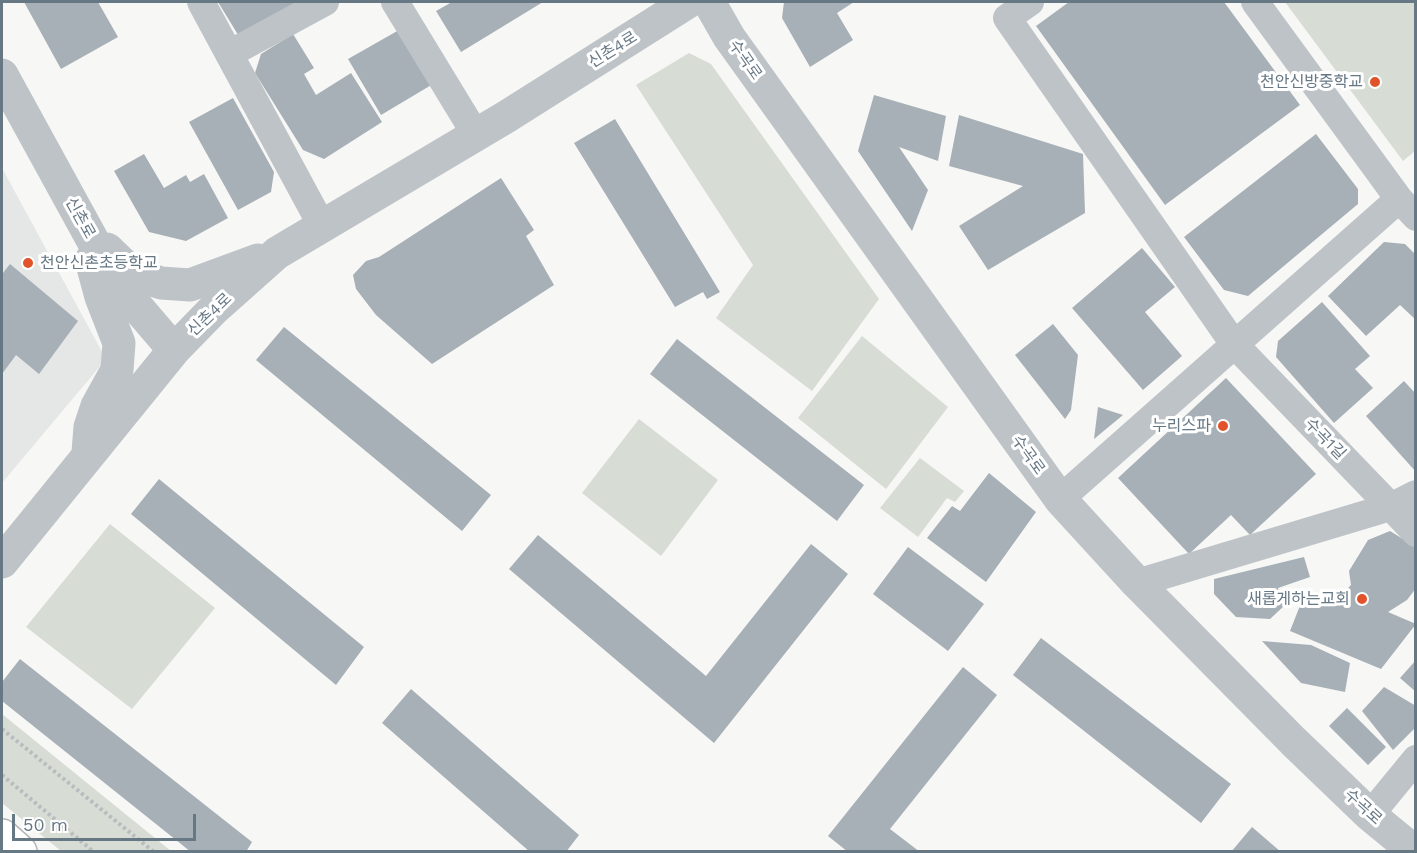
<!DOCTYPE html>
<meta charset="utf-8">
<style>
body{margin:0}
#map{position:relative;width:1417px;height:853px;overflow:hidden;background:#f7f7f5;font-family:"Work Sans",sans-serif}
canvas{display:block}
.frame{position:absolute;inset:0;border:3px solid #677885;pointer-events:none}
.scale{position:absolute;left:12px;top:814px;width:184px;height:27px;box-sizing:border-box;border:3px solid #677885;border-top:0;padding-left:8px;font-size:18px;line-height:21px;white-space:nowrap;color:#677885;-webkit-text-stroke:4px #fff;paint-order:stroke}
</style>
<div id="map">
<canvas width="1417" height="853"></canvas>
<div class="frame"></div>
<div class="scale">50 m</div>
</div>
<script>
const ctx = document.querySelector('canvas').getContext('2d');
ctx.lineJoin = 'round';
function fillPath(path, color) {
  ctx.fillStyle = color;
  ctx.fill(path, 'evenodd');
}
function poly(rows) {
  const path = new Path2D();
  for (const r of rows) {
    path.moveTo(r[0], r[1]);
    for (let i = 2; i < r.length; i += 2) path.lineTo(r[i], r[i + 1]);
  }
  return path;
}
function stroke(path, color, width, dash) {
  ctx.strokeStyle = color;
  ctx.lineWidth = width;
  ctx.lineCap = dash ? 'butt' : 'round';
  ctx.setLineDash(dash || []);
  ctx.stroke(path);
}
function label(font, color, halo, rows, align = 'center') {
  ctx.font = font + ' "Work Sans","Noto Sans KR",sans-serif';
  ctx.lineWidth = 6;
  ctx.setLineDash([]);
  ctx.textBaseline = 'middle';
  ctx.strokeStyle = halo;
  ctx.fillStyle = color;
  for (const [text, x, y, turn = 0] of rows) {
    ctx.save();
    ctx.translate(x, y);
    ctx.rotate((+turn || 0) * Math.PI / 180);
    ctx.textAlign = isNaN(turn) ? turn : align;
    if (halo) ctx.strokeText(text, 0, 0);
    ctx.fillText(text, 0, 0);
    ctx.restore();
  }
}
fillPath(poly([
 [2,168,106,359,2,483]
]), '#e5e6e6');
fillPath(poly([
 [1285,2,1415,2,1415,151,1403,161],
 [689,53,711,64,879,299,812,391,716,318,753,265,636,85],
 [862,336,948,407,886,489,798,418],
 [639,419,718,480,661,556,582,493],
 [920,458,964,491,955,502,947,498,918,537,880,508],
 [110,524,215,608,132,709,26,627],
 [2,714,171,851,61,851,2,803]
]), '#d7dcd4');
fillPath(poly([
 [24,2,98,2,118,37,61,69],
 [218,2,299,2,240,38],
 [452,2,543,2,461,52,436,11],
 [784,2,854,2,837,13,853,40,810,67,782,18],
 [1069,2,1224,2,1300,105,1165,205,1036,26],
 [399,30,433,84,381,115,348,59],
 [293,34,314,68,304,74,316,95,351,73,382,122,324,159,303,150,255,73,261,54],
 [874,95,946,116,938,161,899,147,928,190,912,231,858,151],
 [233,98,274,172,271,192,238,210,189,122],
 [959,115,1083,154,1085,213,988,270,959,226,1023,186,949,166],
 [615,119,720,292,707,299,703,292,675,307,574,143],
 [1316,134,1358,189,1358,204,1248,296,1224,290,1184,237],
 [144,154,164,188,186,175,190,182,204,174,228,218,186,241,149,232,114,171],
 [501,178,534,230,526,236,554,285,432,364,376,315,356,289,353,275,366,261,379,257],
 [1384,242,1405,244,1416,255,1416,320,1400,305,1366,336,1328,296],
 [1142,248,1175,287,1145,312,1182,356,1143,390,1072,308],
 [10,264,78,321,39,374,16,355,2,374,2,272,3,273],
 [1322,302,1370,356,1355,369,1373,388,1334,423,1276,357,1278,341],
 [1053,324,1078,355,1071,410,1065,419,1015,355],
 [284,327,491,495,462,531,256,360],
 [677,339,864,485,837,521,650,374],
 [1226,378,1316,474,1250,535,1231,515,1189,554,1118,478],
 [1404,381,1416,394,1416,472,1366,416],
 [1098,407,1123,415,1094,439],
 [989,473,1036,512,986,582,927,538,952,506,960,511],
 [159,479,364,647,336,685,131,514],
 [1390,531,1416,547,1416,588,1407,600,1388,612,1416,624,1381,669,1290,631,1303,598,1315,603,1319,594,1342,594,1351,585,1349,571,1368,540],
 [538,535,706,676,811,544,848,574,714,743,509,569],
 [908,547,984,604,948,651,873,594],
 [1304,557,1310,577,1278,588,1284,606,1270,619,1236,617,1214,594,1214,579],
 [1041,638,1231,784,1201,823,1013,675],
 [1262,641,1311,645,1350,663,1345,692,1301,683],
 [20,659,252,842,246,852,191,852,2,701,2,682],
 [1416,660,1416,692,1400,678],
 [963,667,997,695,890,829,920,852,848,852,828,836],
 [1384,687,1416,706,1416,727,1393,750,1362,711],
 [411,689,579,835,566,852,530,852,382,723],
 [1347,708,1386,747,1368,765,1329,726],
 [1252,827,1281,852,1231,852]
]), '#a7b0b6');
const trunk = poly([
 [2,836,20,852]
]);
stroke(trunk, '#b2b6ba', 36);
stroke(poly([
 [2,729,154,852],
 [2,775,94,852]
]), '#b9bcbf', 4, [3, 3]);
stroke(poly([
 [201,2,322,226],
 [395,2,476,135],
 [1030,2,1007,18,1234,344,1416,533],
 [1255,2,1399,199,1416,217],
 [229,54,325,2],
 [1060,499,1399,199],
 [1137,583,1390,507,1416,494],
 [1370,815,1416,759]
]), '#bec3c7', 28);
stroke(poly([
 [709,2,729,37,1060,499,1137,583,1293,741,1370,815,1415,852],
 [2,75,115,281,174,350],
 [107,249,132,273,161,283,190,285,258,260],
 [88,452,90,427,97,406,117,370,119,343,101,297,91,260],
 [2,562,174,350,213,310,277,253,506,117,688,2]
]), '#bec3c7', 33);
stroke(trunk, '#fff', 33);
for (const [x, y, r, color] of [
 [1375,82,6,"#e1532b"],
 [28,263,6,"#e1532b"],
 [1223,426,6,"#e1532b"],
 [1362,599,6,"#e1532b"]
]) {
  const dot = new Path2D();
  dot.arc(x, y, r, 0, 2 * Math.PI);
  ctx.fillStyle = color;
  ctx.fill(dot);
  stroke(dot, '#fff', 2);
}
label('16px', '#677885', '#fff', [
 ["신촌4로",613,50,-32],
 ["수곡로",745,60,55],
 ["신촌로",80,218,61],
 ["신촌4로",210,315,-44],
 ["수곡1길",1325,439,46],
 ["수곡로",1028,455,54],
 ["수곡로",1363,807,42]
]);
label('16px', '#677885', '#fff', [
 ["천안신방중학교",1363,82],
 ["천안신촌초등학교",40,263,"left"],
 ["누리스파",1211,426],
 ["새롭게하는교회",1350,599]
], 'right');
</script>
